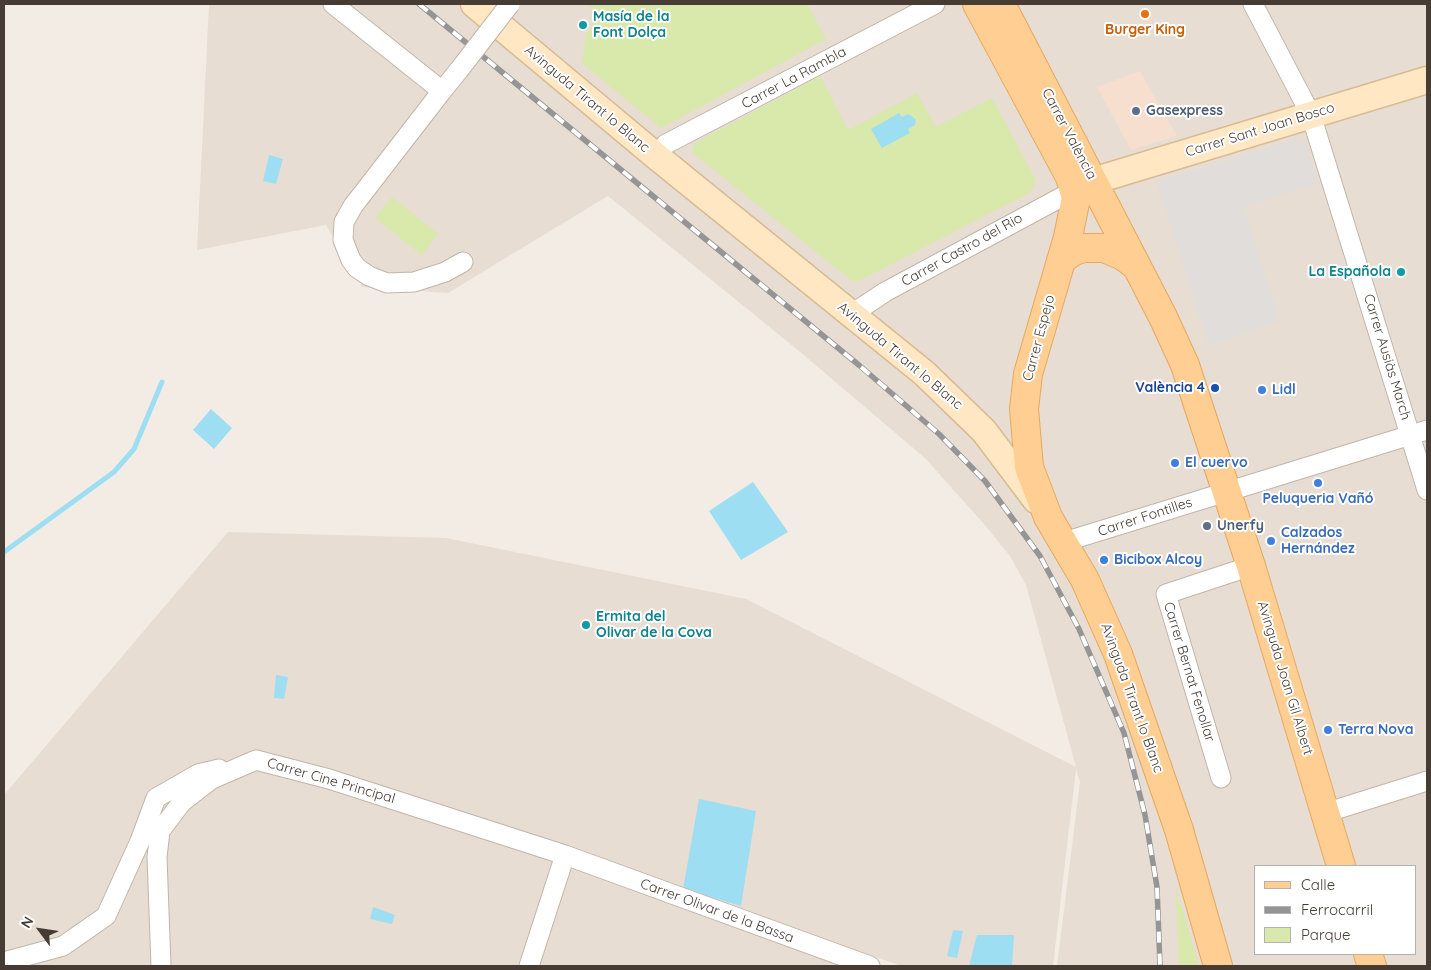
<!DOCTYPE html>
<meta charset="utf-8">
<style>
body{margin:0}
#map{position:relative;width:1431px;height:970px;overflow:hidden;background:#f3ece5;font-family:Quicksand,sans-serif}
canvas{display:block}
.frame{position:absolute;inset:0;border:5px solid #463c34;pointer-events:none}
.legend{position:absolute;left:1254px;top:865px;width:162px;height:90px;box-sizing:border-box;background:#fff;border:1px solid #b5b1ae;margin:0;padding:6px 9px;list-style:none;font-size:15px;color:#463c34}
.legend li{display:flex;align-items:center;gap:10px;height:25px}
.legend b{width:25px;border:1px solid #b5b1ae}
.north{position:absolute;left:15px;top:905px;width:50px;height:50px;-webkit-text-stroke:4px #fff;paint-order:stroke;rotate:301deg;font-size:14px;font-weight:700;line-height:20px;text-align:center;color:#463c34}
.north::after{content:'';display:block;margin:auto;width:18px;height:22px;background:#463c34;clip-path:polygon(50% 0,100% 100%,50% 72%,0 100%)}
</style>
<div id="map">
<canvas width="1431" height="970"></canvas>
<div class="frame"></div>
<ul class="legend">
<li><b style="height:6px;background:#ffce92"></b>Calle</li>
<li><b style="height:6px;background:#959595"></b>Ferrocarril</li>
<li><b style="height:14px;background:#d8e9ab"></b>Parque</li>
</ul>
<div class="north">N</div>
</div>
<script>
const ctx = document.querySelector('canvas').getContext('2d');
ctx.lineJoin = 'round';
function fillPath(path, color) {
  ctx.fillStyle = color;
  ctx.fill(path, 'evenodd');
}
function poly(rows) {
  const path = new Path2D();
  for (const r of rows) {
    path.moveTo(r[0], r[1]);
    for (let i = 2; i < r.length; i += 2) path.lineTo(r[i], r[i + 1]);
  }
  return path;
}
function stroke(path, color, width, dash) {
  ctx.strokeStyle = color;
  ctx.lineWidth = width;
  ctx.lineCap = dash ? 'butt' : 'round';
  ctx.setLineDash(dash || []);
  ctx.stroke(path);
}
function label(font, color, halo, rows, align = 'center') {
  ctx.font = font + ' Quicksand,sans-serif';
  ctx.lineWidth = 4;
  ctx.setLineDash([]);
  ctx.textBaseline = 'middle';
  ctx.strokeStyle = halo;
  ctx.fillStyle = color;
  for (const [text, x, y, turn = 0] of rows) {
    ctx.save();
    ctx.translate(x, y);
    ctx.rotate((+turn || 0) * Math.PI / 180);
    ctx.textAlign = isNaN(turn) ? turn : align;
    if (halo) ctx.strokeText(text, 0, 0);
    ctx.fillText(text, 0, 0);
    ctx.restore();
  }
}
fillPath(poly([
 [209,4,1427,4,1427,966,1057,966,1080,782,1076,769,1053,966,902,966,863,953,854,966,4,966,4,795,228,532,446,538,746,599,1076,767,1026,585,1010,556,984,524,925,458,799,351,608,196,448,293,362,287,326,225,197,250],
 [1255,866,1415,866,1415,954,1255,954]
]), '#e7ddd2');
fillPath(poly([
 [1140,71,1177,136,1131,150,1097,87]
]), '#f6dfce');
fillPath(poly([
 [587,4,807,4,826,39,661,128,582,63,586,35,601,15],
 [820,76,848,130,917,93,936,127,992,98,1036,181,1031,192,859,281,852,281,693,153,693,144],
 [392,197,438,234,422,255,375,218],
 [1176,888,1195,952,1199,966,1179,966]
]), '#d8e9ab');
fillPath(poly([
 [1296,139,1306,144,1318,184,1244,207,1280,321,1209,346,1157,182]
]), '#e1ddda');
fillPath(poly([
 [899,113,902,117,908,114,913,117,916,120,915,125,908,129,910,133,882,148,871,129],
 [269,155,283,159,276,184,263,181],
 [211,409,232,428,214,449,193,430],
 [753,482,788,532,741,560,709,511],
 [276,675,288,677,284,699,274,698],
 [699,799,756,811,741,906,683,889],
 [373,907,395,915,392,924,370,919],
 [953,930,963,931,957,958,947,956],
 [977,935,1014,935,1012,966,969,966]
]), '#9edef3');
stroke(poly([
 [4,552,114,472,134,449,162,382]
]), '#9edef3', 5);
const street = poly([
 [333,4,442,91,459,70],
 [1253,4,1311,115,1427,490],
 [442,91,353,206,344,222,343,240,351,260,357,268,369,276,387,283,414,282,445,272,463,262],
 [656,156,666,144,935,4],
 [852,314,885,292,1084,185],
 [1064,542,1427,430],
 [1221,778,1166,594,1251,566],
 [1325,813,1427,781],
 [4,962,63,946,106,916,140,841,156,798,198,774,219,769],
 [161,966,157,857,160,831,182,802,212,779,256,760,329,779,565,855,870,966],
 [529,966,565,855]
]);
const secondary = poly([
 [474,4,656,156,924,373,984,431,1036,500],
 [1093,181,1427,80]
]);
const primary = poly([
 [977,4,1070,177,1076,198,1068,237,1028,374,1024,409,1029,467,1048,517,1085,580,1118,654,1179,830,1218,966],
 [1001,4,1163,317,1185,365,1251,566,1341,866],
 [1061,260,1074,251,1084,248,1104,248,1123,256,1135,265],
 [1368,954,1372,966]
]);
stroke(street, '#c2b5aa', 21);
stroke(secondary, '#d8bb94', 29);
stroke(primary, '#e8a85e', 30);
stroke(street, '#fff', 19);
stroke(secondary, '#ffe7c3', 26);
stroke(primary, '#ffce92', 28);
const rail = poly([
 [419,4,860,366,939,434,985,481,1040,556,1079,629,1124,733,1145,815,1157,887,1160,966]
]);
stroke(rail, '#959595', 5.5);
stroke(rail, '#fff', 4, [11]);
const streetBridge = poly([
 [459,70,510,4]
]);
stroke(streetBridge, '#c2b5aa', 21, []);
stroke(streetBridge, '#fff', 19);
for (const [x, y, r, color] of [
 [1145,14,5,"#e8710a"],
 [583,25,5,"#0f9aa8"],
 [1136,111,5,"#5c6f8a"],
 [1401,272,5,"#0f9aa8"],
 [1215,388,5,"#1a4fb4"],
 [1262,390,5,"#3f7fe0"],
 [1175,463,5,"#3f7fe0"],
 [1318,483,5,"#3f7fe0"],
 [1207,526,5,"#5c6f8a"],
 [1271,541,5,"#3f7fe0"],
 [1104,560,5,"#3f7fe0"],
 [586,625,5,"#0f9aa8"],
 [1328,730,5,"#3f7fe0"]
]) {
  const dot = new Path2D();
  dot.arc(x, y, r, 0, 2 * Math.PI);
  ctx.fillStyle = color;
  ctx.fill(dot);
  stroke(dot, '#fff', 2);
}
label('bold 14px', '#0d838f', '#fff', [
 ["Masía de la",593,17],
 ["Font Dolça",593,33],
 ["La Española",1391,272,"right"],
 ["Ermita del",596,617],
 ["Olivar de la Cova",596,633]
], 'left');
label('bold 14px', '#c56008', '#fff', [
 ["Burger King",1145,30]
]);
label('14px', '#463c34', '#fff', [
 ["Carrer La Rambla",794,78,-28],
 ["Avinguda Tirant lo Blanc",587,99,40],
 ["Carrer Sant Joan Bosco",1260,130,-17],
 ["Carrer València",1069,134,62],
 ["Carrer Castro del Rio",962,250,-29],
 ["Carrer Espejo",1039,338,-75],
 ["Avinguda Tirant lo Blanc",900,356,40],
 ["Carrer Ausiàs March",1387,357,73],
 ["Carrer Fontilles",1145,517,-18],
 ["Carrer Bernat Fenollar",1189,672,73],
 ["Avinguda Joan Gil Albert",1285,678,73],
 ["Avinguda Tirant lo Blanc",1132,698,70],
 ["Carrer Cine Principal",331,781,16],
 ["Carrer Olivar de la Bassa",717,911,20]
]);
label('bold 14px', '#4e5e75', '#fff', [
 ["Gasexpress",1146,111],
 ["Unerfy",1217,526]
], 'left');
label('bold 14px', '#164399', '#fff', [
 ["València 4",1205,388]
], 'right');
label('bold 14px', '#366cbe', '#fff', [
 ["Lidl",1272,390],
 ["El cuervo",1185,463],
 ["Peluqueria Vañó",1318,499,"center"],
 ["Calzados",1281,533],
 ["Hernández",1281,549],
 ["Bicibox Alcoy",1114,560],
 ["Terra Nova",1338,730]
], 'left');
</script>
